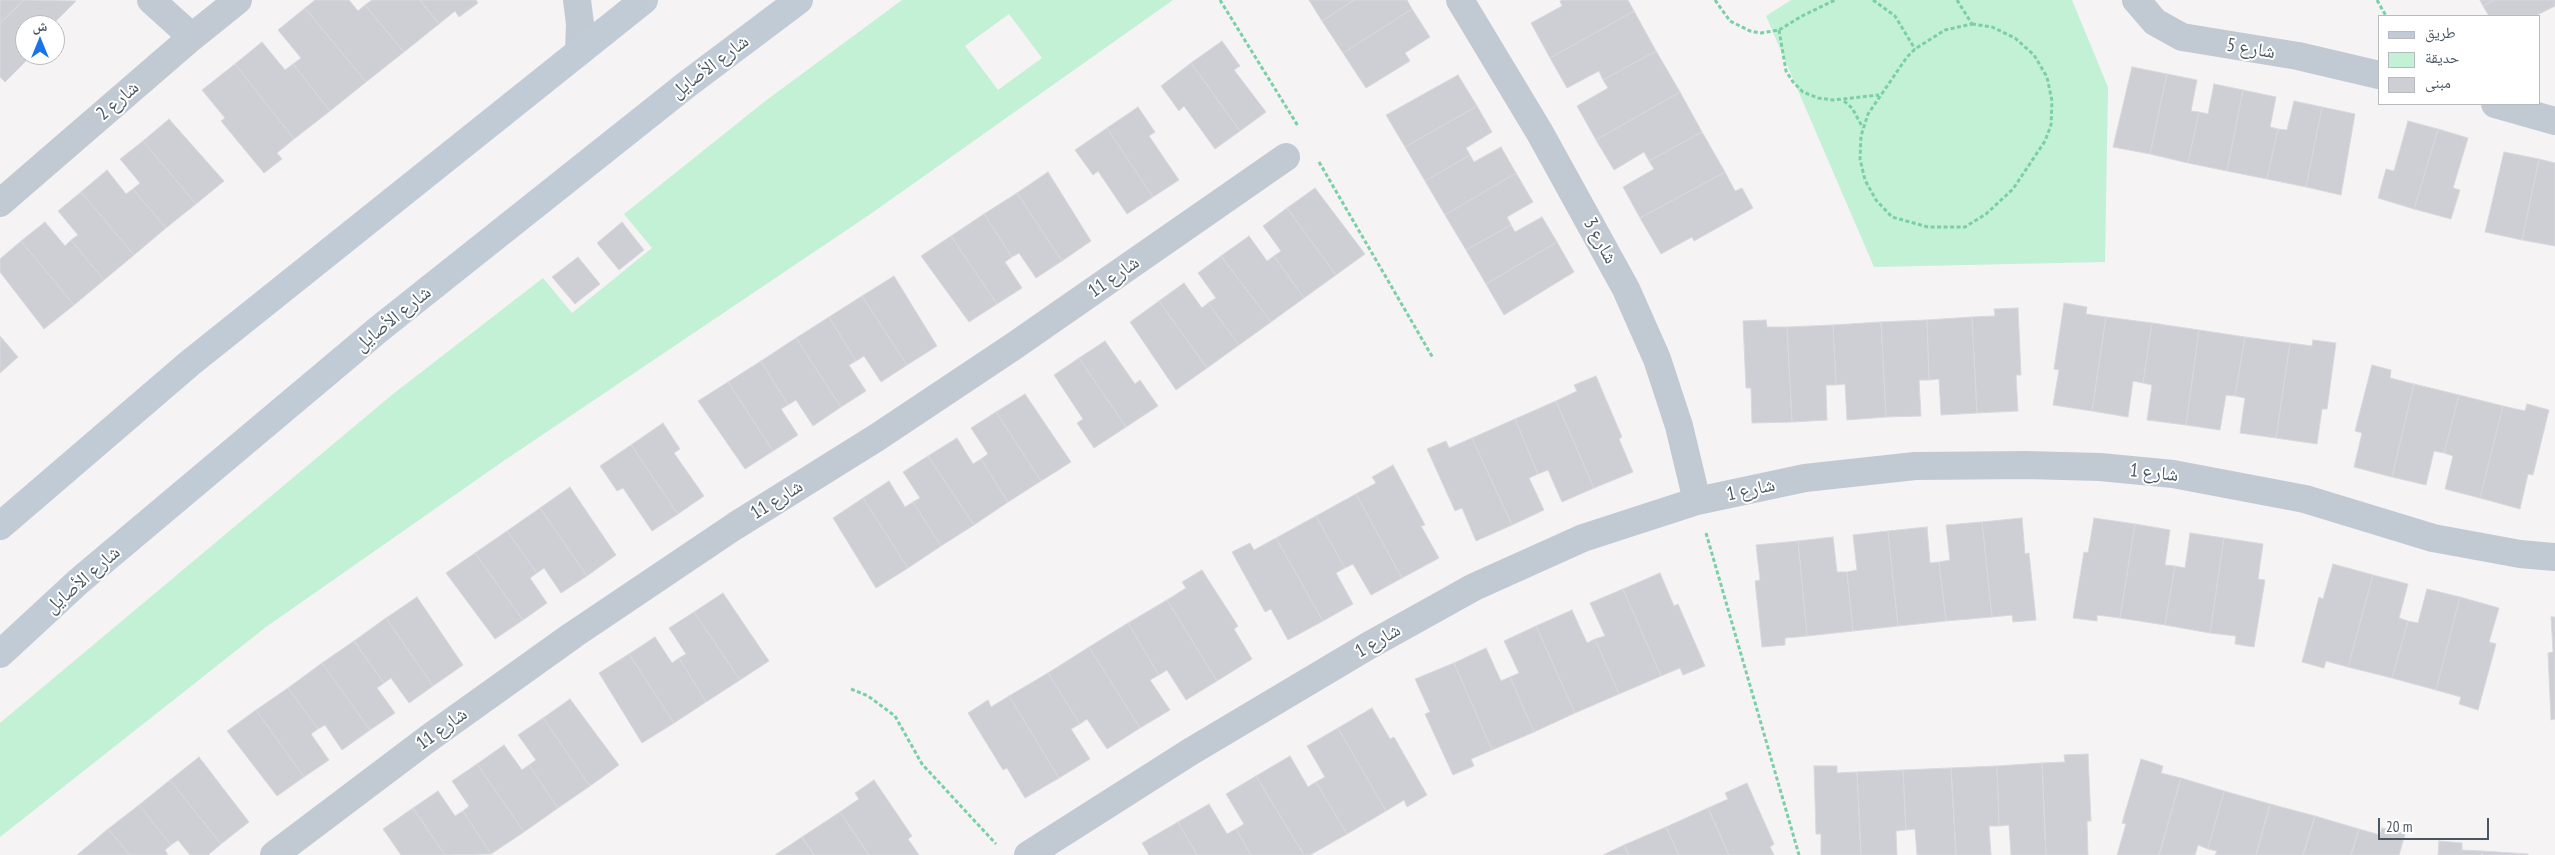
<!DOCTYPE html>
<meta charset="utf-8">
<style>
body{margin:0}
#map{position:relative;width:2555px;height:855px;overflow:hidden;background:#f5f3f3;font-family:"PT Sans Narrow","Noto Naskh Arabic",sans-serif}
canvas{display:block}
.legend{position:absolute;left:2378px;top:15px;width:162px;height:90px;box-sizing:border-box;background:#fff;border:1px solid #b7bbc0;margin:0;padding:6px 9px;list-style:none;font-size:15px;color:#4a5661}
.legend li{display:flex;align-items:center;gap:10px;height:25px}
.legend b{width:25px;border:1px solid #b7bbc0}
.north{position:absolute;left:15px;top:15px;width:50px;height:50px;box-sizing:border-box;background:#fff;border:1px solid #b7bbc0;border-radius:50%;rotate:0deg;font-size:14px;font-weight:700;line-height:20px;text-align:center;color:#4a5661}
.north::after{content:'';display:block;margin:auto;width:18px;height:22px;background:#1a73e8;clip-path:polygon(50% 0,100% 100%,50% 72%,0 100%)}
.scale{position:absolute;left:2378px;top:818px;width:111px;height:22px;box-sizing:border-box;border:2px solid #4a5661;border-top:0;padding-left:6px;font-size:15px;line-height:18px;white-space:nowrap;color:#4a5661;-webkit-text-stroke:4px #fff;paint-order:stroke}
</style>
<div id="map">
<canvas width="2555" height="855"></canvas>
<ul class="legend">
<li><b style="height:6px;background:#c1cbd6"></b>طريق</li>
<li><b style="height:14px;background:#c3f1d5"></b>حديقة</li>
<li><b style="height:14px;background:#cdcfd5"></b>مبنى</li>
</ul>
<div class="north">ش</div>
<div class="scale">20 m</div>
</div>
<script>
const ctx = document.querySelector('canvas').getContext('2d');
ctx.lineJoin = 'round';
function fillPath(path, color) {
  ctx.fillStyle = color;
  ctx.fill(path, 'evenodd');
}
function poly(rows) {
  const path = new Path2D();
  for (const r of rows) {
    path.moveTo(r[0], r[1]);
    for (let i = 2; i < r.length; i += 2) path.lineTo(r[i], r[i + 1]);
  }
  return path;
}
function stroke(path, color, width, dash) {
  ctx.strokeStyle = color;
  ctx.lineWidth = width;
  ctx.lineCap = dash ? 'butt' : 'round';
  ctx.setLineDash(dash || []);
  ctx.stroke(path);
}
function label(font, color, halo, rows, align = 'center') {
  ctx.font = font + ' "PT Sans Narrow","Noto Naskh Arabic",sans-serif';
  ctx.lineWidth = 4;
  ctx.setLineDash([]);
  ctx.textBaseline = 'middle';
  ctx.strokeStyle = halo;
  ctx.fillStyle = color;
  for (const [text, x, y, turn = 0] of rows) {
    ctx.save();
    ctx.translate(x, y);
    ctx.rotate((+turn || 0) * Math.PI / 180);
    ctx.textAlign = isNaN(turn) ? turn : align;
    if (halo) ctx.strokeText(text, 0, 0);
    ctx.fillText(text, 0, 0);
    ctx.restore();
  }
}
fillPath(poly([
 [902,0,1173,0,869,215,502,462,266,627,0,837,0,723,393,394,543,278,572,313,652,248,624,214,764,102],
 [1009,14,1042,58,998,90,965,46],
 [1791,0,2072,0,2108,87,2105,262,1874,267,1766,16]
]), '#c3f1d5');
const building = poly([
 [0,0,24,0,0,23,0,0],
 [24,0,76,1,52,25,25,25,25,55,32,55,5,82,0,77,0,23,24,0],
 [315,0,349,0,358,11,365,5,404,52,366,82,305,8,315,0],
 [372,0,420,0,439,24,404,52,365,5,372,0],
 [420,0,476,0,478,3,459,17,455,11,439,24,420,0],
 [1309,0,1354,0,1322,21,1309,0],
 [1354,0,1407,0,1412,9,1343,53,1322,21,1354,0],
 [1563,0,1628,0,1634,11,1550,58,1531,23,1562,6,1560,1,1563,0],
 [2480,0,2494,0,2483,6,2480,0],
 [2494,0,2555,0,2555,6,2535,16,2489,16,2483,6,2494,0],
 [305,8,366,82,330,111,293,64,301,58,278,30,305,8],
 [1412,9,1430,37,1405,53,1410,61,1366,88,1343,53,1412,9],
 [1634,11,1656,51,1603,80,1599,71,1567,88,1550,58,1634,11],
 [1222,41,1240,66,1234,70,1266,112,1240,131,1191,63,1222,41],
 [262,42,285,70,293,64,330,111,294,139,235,64,262,42],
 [1656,51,1680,92,1596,140,1577,106,1608,88,1603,80,1656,51],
 [1191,63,1240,131,1215,149,1184,106,1179,111,1161,86,1191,63],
 [235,64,294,139,277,153,282,159,264,173,221,121,225,118,202,90,235,64],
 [2132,67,2167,74,2150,154,2113,147,2132,67],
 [2167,74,2197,80,2191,111,2199,112,2188,163,2150,154,2167,74],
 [1458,75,1477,106,1405,147,1386,115,1458,75],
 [2214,84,2243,90,2227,171,2188,163,2199,112,2208,114,2214,84],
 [2243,90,2276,97,2270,127,2278,129,2267,179,2227,171,2243,90],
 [1680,92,1702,132,1649,161,1644,152,1614,170,1596,140,1680,92],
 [2294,101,2322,107,2306,187,2267,179,2278,129,2287,130,2294,101],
 [1477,106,1492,132,1466,148,1470,155,1425,181,1405,147,1477,106],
 [1138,107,1155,132,1149,136,1179,180,1153,197,1107,128,1138,107],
 [2322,107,2355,114,2341,195,2306,187,2322,107],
 [169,119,224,181,196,204,143,141,169,119],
 [2408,121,2438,129,2414,209,2378,198,2386,169,2394,171,2408,121],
 [1107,128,1153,197,1127,214,1098,171,1093,175,1075,150,1107,128],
 [2438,129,2468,138,2453,188,2460,190,2451,219,2414,209,2438,129],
 [1702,132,1725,172,1640,218,1623,187,1654,169,1649,161,1702,132],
 [143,141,196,204,166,228,133,189,140,183,120,159,143,141],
 [1501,147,1516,173,1445,215,1425,181,1470,155,1474,162,1501,147],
 [2504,152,2539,159,2522,240,2485,232,2504,152],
 [2539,159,2555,163,2555,246,2522,240,2539,159],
 [107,170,126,194,133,189,166,228,134,255,81,192,107,170],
 [1048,172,1091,241,1062,261,1017,193,1048,172],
 [1725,172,1735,191,1742,188,1753,208,1694,241,1692,237,1661,254,1640,218,1725,172],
 [1516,173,1533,202,1507,217,1511,225,1466,250,1445,215,1516,173],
 [1315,188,1365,254,1336,275,1287,208,1315,188],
 [81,192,134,255,104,280,71,240,78,235,58,211,81,192],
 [1017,193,1062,261,1036,278,1019,253,1012,257,984,214,1017,193],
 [1287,208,1336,275,1304,298,1274,256,1281,251,1263,226,1287,208],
 [984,214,1012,257,1005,262,1022,288,997,304,951,236,984,214],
 [1542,217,1557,242,1486,284,1466,250,1511,225,1515,232,1542,217],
 [45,222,65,246,71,240,104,280,74,305,21,241,45,222],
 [622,222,644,250,619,270,597,243,622,222],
 [951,236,997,304,969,322,921,256,951,236],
 [1249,236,1267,261,1274,256,1304,298,1271,322,1221,256,1249,236],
 [21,241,74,305,44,329,0,272,0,259,21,241],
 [1557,242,1574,272,1504,315,1486,284,1557,242],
 [1221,256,1271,322,1239,345,1208,303,1216,298,1198,273,1221,256],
 [578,257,600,284,575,304,552,277,578,257],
 [894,276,937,346,907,365,862,296,894,276],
 [1184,283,1202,308,1208,303,1239,345,1207,368,1159,301,1184,283],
 [862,296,907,365,881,382,864,356,856,361,829,317,862,296],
 [1159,301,1207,368,1176,390,1130,322,1159,301],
 [2064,303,2087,307,2086,314,2106,317,2092,411,2053,405,2059,370,2054,369,2064,303],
 [2018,308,2021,375,2016,375,2018,411,1977,413,1972,317,1995,316,1994,309,2018,308],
 [829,317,856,361,849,365,866,391,841,407,796,338,829,317],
 [1972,317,1977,413,1941,415,1939,379,1929,380,1927,320,1972,317],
 [2106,317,2152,323,2143,383,2133,381,2128,417,2092,411,2106,317],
 [1766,320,1767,327,1787,327,1792,422,1752,423,1751,388,1746,388,1743,321,1766,320],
 [1927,320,1929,380,1919,380,1921,416,1886,417,1881,322,1927,320],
 [1881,322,1886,417,1847,420,1845,384,1836,385,1833,325,1881,322],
 [2152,323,2199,330,2186,425,2147,420,2152,385,2143,383,2152,323],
 [1833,325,1836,385,1826,385,1827,420,1792,422,1787,327,1833,325],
 [2199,330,2245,337,2235,396,2226,395,2220,430,2186,425,2199,330],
 [0,336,18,357,0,373,0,336],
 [2245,337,2290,343,2276,438,2240,433,2245,398,2235,396,2245,337],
 [796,338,841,407,813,426,796,400,788,405,761,361,796,338],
 [2313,340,2336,343,2327,409,2322,409,2317,444,2276,438,2290,343,2312,346,2313,340],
 [1105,341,1135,384,1140,380,1158,406,1126,427,1079,358,1105,341],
 [1079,358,1126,427,1094,448,1077,423,1083,419,1054,375,1079,358],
 [761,361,788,405,781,409,798,435,773,451,728,382,761,361],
 [2372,365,2391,370,2390,378,2414,384,2392,477,2354,467,2362,433,2355,431,2372,365],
 [1596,376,1622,437,1619,439,1633,472,1594,488,1556,401,1577,391,1574,385,1596,376],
 [728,382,773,451,745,469,698,401,728,382],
 [2414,384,2459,395,2444,453,2434,451,2426,485,2392,477,2414,384],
 [1025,394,1071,462,1041,481,996,412,1025,394],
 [2459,395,2503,406,2480,498,2445,489,2453,456,2444,453,2459,395],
 [1556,401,1594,488,1562,502,1548,470,1538,474,1515,419,1556,401],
 [2527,404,2549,410,2533,475,2528,474,2520,509,2480,498,2503,406,2525,411,2527,404],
 [996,412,1041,481,1008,502,981,459,988,454,971,428,996,412],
 [1515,419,1538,474,1529,478,1544,510,1512,525,1472,438,1515,419],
 [663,423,680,449,674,453,704,496,678,514,631,445,663,423],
 [957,438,973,464,981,459,1008,502,974,525,928,456,957,438],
 [1472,438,1512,525,1476,541,1462,508,1455,511,1427,449,1446,441,1449,448,1472,438],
 [631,445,678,514,652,531,623,488,617,491,600,466,631,445],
 [928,456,974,525,941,546,913,502,920,498,903,472,928,456],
 [1393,465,1425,525,1421,526,1439,558,1402,578,1356,494,1376,483,1372,477,1393,465],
 [889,481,905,507,913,502,941,546,908,568,863,498,889,481],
 [570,487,616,555,587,576,540,508,570,487],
 [1356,494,1402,578,1371,595,1353,564,1345,568,1316,516,1356,494],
 [863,498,908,568,876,588,833,518,863,498],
 [540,508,587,576,561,593,544,568,537,573,507,531,540,508],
 [1316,516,1345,568,1336,573,1353,604,1323,621,1276,538,1316,516],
 [2022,518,2025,554,2029,553,2036,620,2013,622,2012,615,1992,617,1982,522,2022,518],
 [2094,518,2135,524,2120,618,2097,615,2097,621,2073,618,2084,552,2088,553,2094,518],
 [1982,522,1992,617,1946,621,1939,562,1950,560,1946,525,1982,522],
 [2135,524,2170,530,2165,565,2175,566,2165,625,2120,618,2135,524],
 [1927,527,1930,563,1939,562,1946,621,1898,626,1888,531,1927,527],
 [507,531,537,573,530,578,547,603,523,620,475,553,507,531],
 [1888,531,1898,626,1853,631,1847,572,1857,570,1853,535,1888,531],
 [2190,533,2224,538,2210,633,2165,625,2175,566,2185,568,2190,533],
 [1833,537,1837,572,1847,572,1853,631,1807,636,1798,541,1833,537],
 [1276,538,1323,621,1288,640,1271,609,1265,612,1232,552,1250,543,1254,550,1276,538],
 [2224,538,2263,544,2258,579,2265,580,2254,647,2235,644,2236,636,2210,633,2224,538],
 [1798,541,1807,636,1785,638,1785,645,1762,647,1755,581,1760,580,1756,545,1798,541],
 [475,553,523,620,495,639,446,573,475,553],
 [2333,564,2373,575,2348,667,2326,661,2324,668,2302,662,2319,597,2323,599,2333,564],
 [1202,570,1238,626,1234,629,1252,659,1217,681,1167,600,1186,588,1182,582,1202,570],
 [1660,573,1674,606,1678,604,1705,666,1683,675,1680,668,1661,676,1623,589,1660,573],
 [2373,575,2408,584,2399,618,2408,621,2392,678,2348,667,2373,575],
 [1623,589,1661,676,1619,694,1595,639,1605,636,1590,603,1623,589],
 [2427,589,2460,597,2436,690,2392,678,2408,621,2418,623,2427,589],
 [723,593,769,661,740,680,694,612,723,593],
 [417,597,463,665,433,686,386,618,417,597],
 [2460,597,2499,608,2489,642,2496,644,2478,710,2459,704,2461,697,2436,690,2460,597],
 [1167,600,1217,681,1186,700,1167,670,1159,675,1128,623,1167,600],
 [1572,610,1587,643,1595,639,1619,694,1575,713,1536,626,1572,610],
 [694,612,740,680,706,702,679,658,686,654,669,628,694,612],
 [2551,617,2555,617,2555,719,2551,720,2548,653,2553,652,2551,617],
 [386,618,433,686,409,703,391,678,384,683,354,641,386,618],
 [1128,623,1159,675,1150,680,1170,710,1140,728,1089,647,1128,623],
 [1536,626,1575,713,1534,732,1510,677,1519,673,1504,641,1536,626],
 [655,637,672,663,679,658,706,702,674,723,629,654,655,637],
 [354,641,384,683,377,688,395,713,370,730,322,663,354,641],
 [1089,647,1140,728,1107,749,1087,719,1080,724,1048,673,1089,647],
 [1486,648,1501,681,1510,677,1534,732,1492,750,1454,663,1486,648],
 [629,654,674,723,642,743,599,673,629,654],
 [322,663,370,730,342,750,325,725,318,729,288,688,322,663],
 [1454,663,1492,750,1471,759,1474,766,1453,775,1425,714,1430,712,1415,679,1454,663],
 [1048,673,1080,724,1071,729,1090,759,1059,778,1009,696,1048,673],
 [288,688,318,729,311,734,329,760,304,777,256,710,288,688],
 [1009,696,1059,778,1025,798,1007,768,1003,770,968,713,988,700,991,707,1009,696],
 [570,699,619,765,590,786,543,718,570,699],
 [1372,708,1390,739,1394,737,1427,795,1407,807,1404,800,1386,811,1338,728,1372,708],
 [256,710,304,777,277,796,227,731,256,710],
 [543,718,590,786,558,808,529,765,536,760,518,735,543,718],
 [1338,728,1386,811,1347,834,1316,782,1325,777,1307,746,1338,728],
 [504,745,522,770,529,765,558,808,524,832,477,764,504,745],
 [2088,754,2091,821,2087,821,2088,855,2046,855,2042,763,2065,762,2064,755,2088,754],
 [1290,756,1308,787,1316,782,1347,834,1310,855,1304,855,1256,776,1290,756],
 [199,757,249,822,221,844,170,780,199,757],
 [2141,759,2163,766,2161,773,2181,778,2159,855,2117,855,2126,824,2122,823,2141,759],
 [2042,763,2046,855,2011,855,2009,825,1999,826,1997,766,2042,763],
 [477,764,524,832,491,854,463,811,469,806,452,781,477,764],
 [1814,766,1837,766,1837,773,1857,772,1861,855,1821,855,1821,834,1816,834,1814,766],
 [1997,766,1999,826,1989,826,1991,855,1956,855,1951,768,1997,766],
 [1951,768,1956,855,1917,855,1915,829,1906,830,1903,770,1951,768],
 [1903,770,1906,830,1896,831,1897,855,1861,855,1857,772,1903,770],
 [1256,776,1304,855,1251,855,1236,829,1244,824,1226,794,1256,776],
 [2181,778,2224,791,2208,849,2198,845,2195,855,2159,855,2181,778],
 [170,780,221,844,208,855,190,855,178,840,171,845,139,805,170,780],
 [874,780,912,836,908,839,919,855,869,855,840,812,859,799,855,793,874,780],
 [1747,783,1774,844,1770,847,1774,855,1729,855,1708,808,1728,799,1725,793,1747,783],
 [438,791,455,816,463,811,491,854,445,855,413,808,438,791],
 [2224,791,2270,804,2256,855,2215,855,2217,851,2208,849,2224,791],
 [1209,804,1227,834,1236,829,1251,855,1197,855,1178,822,1209,804],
 [2270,804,2315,816,2303,855,2256,855,2270,804],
 [139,805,171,845,165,850,168,855,130,855,108,829,139,805],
 [413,808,445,855,401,855,383,829,413,808],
 [1708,808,1729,855,1679,855,1666,827,1708,808],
 [840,812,869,855,814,855,802,837,840,812],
 [2315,816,2359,829,2351,855,2303,855,2315,816],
 [1178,822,1197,855,1149,855,1142,843,1178,822],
 [1666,827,1679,855,1629,855,1624,845,1666,827],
 [2382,828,2405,834,2399,855,2351,855,2359,829,2380,835,2382,828],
 [108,829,130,855,77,855,108,829],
 [802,837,814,855,775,855,802,837],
 [2439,841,2462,843,2462,850,2482,851,2482,855,2438,855,2439,841],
 [1624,845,1629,855,1603,855,1624,845],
 [2482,851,2528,854,2528,855,2482,855,2482,851]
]);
fillPath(building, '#cdcfd5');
stroke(building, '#d7d9de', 1);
stroke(poly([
 [1220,0,1298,126],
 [1715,0,1730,21,1750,31,1761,33,1779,30,1802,16,1835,0],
 [1873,0,1895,16,1915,49],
 [1957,0,1972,24],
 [2377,0,2386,16],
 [1972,24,1992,27,2015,38,2034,55,2047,77,2052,101,2051,125,2045,141,2013,189,1986,214,1965,227,1928,227,1892,217,1876,200,1865,180,1860,159,1861,136,1868,114,1907,57,1915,49,1945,30,1972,24],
 [1779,30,1786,71,1793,82,1803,92,1818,98,1833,100,1879,95],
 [1844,101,1852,108,1863,128],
 [1319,162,1433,358],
 [1706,533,1799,855],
 [851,689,868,696,895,716,922,764,996,844]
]), '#7ad0a6', 3, [4, 2.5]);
stroke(poly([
 [151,0,192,37],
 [577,0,580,24,579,52],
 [1460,0,1540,133,1626,289,1657,359,1679,426,1697,501],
 [2136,0,2155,22,2182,37,2298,56,2379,75],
 [2495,104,2555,121],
 [0,203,192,37,238,0],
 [274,855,429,738,573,635,735,526,876,438,1014,346,1286,157],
 [1028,855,1190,752,1368,646,1474,587,1583,538,1697,501,1805,478,1915,466,2026,465,2100,467,2173,474,2305,499,2433,538,2520,554,2555,557]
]), '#c1cad2', 28);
stroke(poly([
 [0,526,190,363,644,0],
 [0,654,79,581,379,329,686,85,799,0]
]), '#c1cbd6', 28);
label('19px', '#4a5661', '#fff', [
 ["شارع 5",2251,49,9],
 ["شارع الأصايل",710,67,-37],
 ["شارع 2",118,101,-41],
 ["شارع 3",1600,241,61],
 ["شارع 11",1114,277,-35],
 ["شارع الأصايل",393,319,-39],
 ["شارع 1",2154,473,6],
 ["شارع 1",1751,490,-12],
 ["شارع 11",777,500,-32],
 ["شارع الأصايل",83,580,-41],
 ["شارع 1",1378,641,-30],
 ["شارع 11",442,729,-36]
]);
</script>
